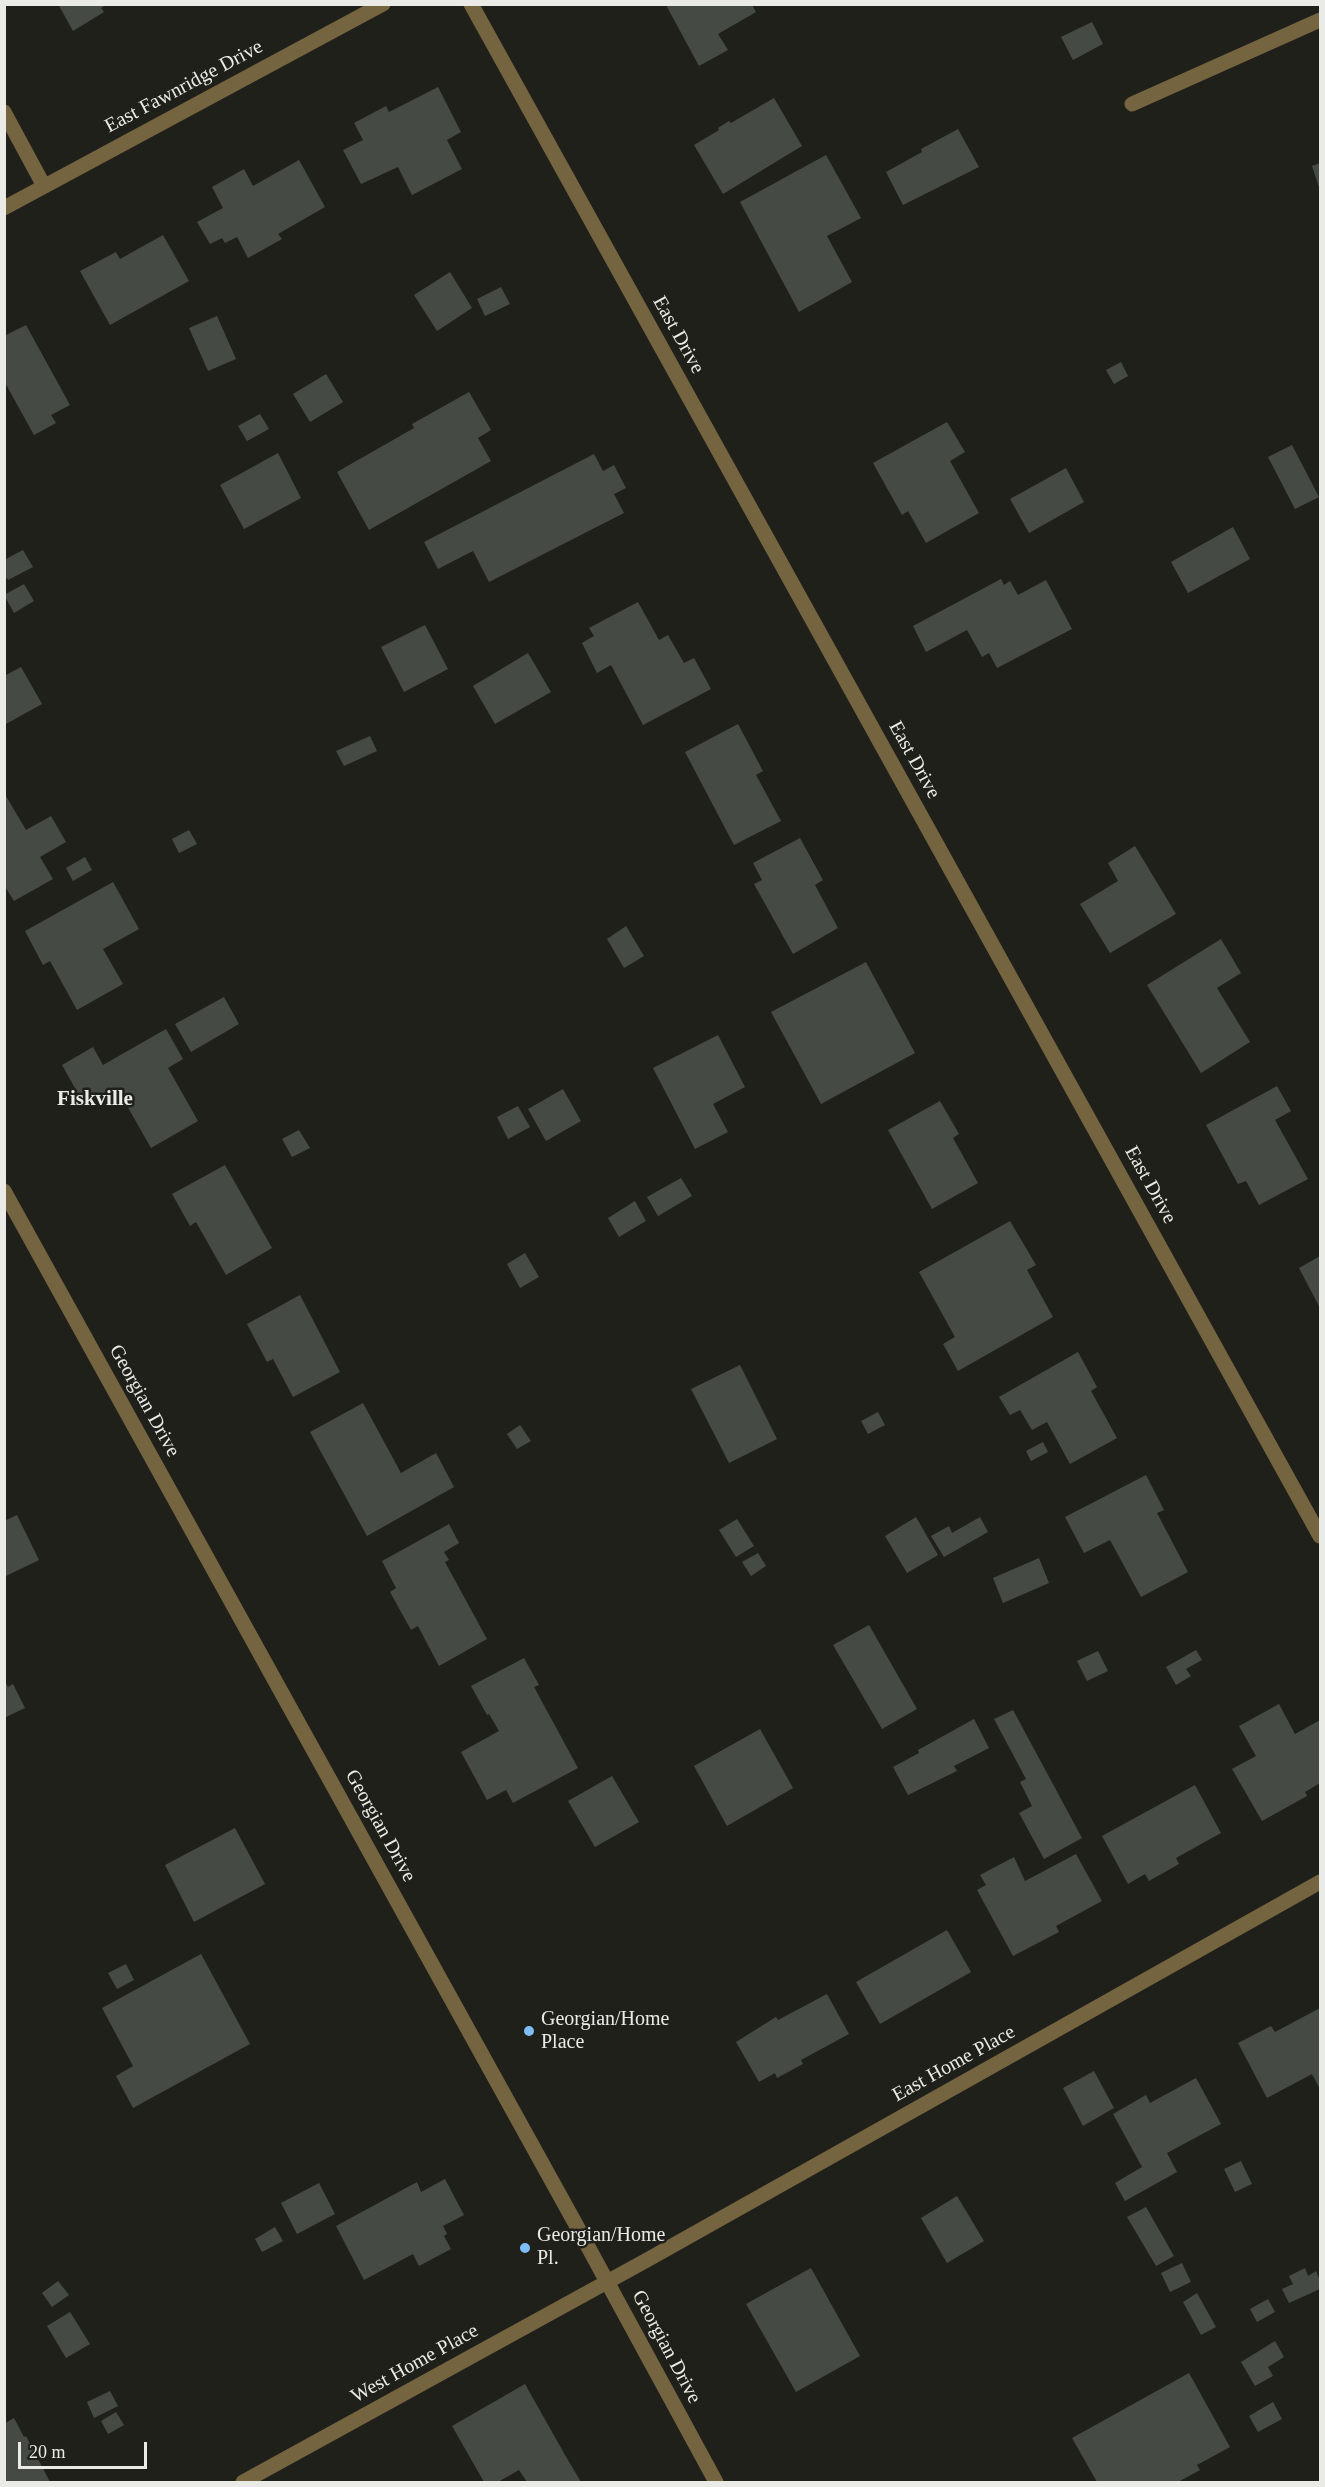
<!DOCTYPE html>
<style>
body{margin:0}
#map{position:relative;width:1325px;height:2487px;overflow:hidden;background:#20201b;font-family:"Times New Roman",serif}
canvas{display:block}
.frame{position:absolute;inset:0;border:6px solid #eaebe7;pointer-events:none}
.scale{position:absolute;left:18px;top:2442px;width:129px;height:27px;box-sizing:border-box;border:3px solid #eaebe7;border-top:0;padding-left:8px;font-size:18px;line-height:21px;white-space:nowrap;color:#eaebe7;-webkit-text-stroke:4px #20201b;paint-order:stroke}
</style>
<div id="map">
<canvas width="1325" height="2487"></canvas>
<div class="frame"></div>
<div class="scale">20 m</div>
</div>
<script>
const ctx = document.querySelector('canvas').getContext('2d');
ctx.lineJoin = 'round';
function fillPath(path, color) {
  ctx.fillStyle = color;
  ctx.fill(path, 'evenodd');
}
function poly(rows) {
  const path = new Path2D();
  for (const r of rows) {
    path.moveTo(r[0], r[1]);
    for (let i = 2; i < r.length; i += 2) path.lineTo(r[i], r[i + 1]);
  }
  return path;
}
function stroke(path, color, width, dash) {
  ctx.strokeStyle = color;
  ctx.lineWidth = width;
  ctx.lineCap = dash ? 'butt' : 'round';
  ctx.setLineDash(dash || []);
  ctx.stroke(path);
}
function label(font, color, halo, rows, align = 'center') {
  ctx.font = font + ' "Times New Roman",serif';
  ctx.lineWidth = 5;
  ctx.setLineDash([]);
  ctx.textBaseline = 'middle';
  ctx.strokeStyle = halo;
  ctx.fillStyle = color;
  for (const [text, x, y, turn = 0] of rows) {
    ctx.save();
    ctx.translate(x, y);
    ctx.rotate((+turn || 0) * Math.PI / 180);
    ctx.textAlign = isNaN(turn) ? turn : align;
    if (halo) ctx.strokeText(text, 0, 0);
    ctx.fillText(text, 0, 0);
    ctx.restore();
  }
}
fillPath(poly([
 [58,4,107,4,101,8,104,12,73,31],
 [666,5,752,5,756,12,718,34,728,50,699,66],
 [1092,22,1103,44,1073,60,1061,37],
 [438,87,461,132,447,140,462,169,412,195,398,167,361,184,343,150,363,140,354,123,386,106,389,112],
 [774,98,802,146,723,194,694,145,719,130,718,128,729,121,731,123],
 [958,129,979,167,903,205,886,172,922,152,921,149],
 [826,155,861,218,827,236,852,282,799,312,740,202],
 [299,160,325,207,278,234,282,239,248,258,237,237,225,243,222,238,210,244,197,222,223,208,212,187,244,169,253,186],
 [1320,163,1320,190,1312,166],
 [163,235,189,281,110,325,80,271,116,252,120,259],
 [450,272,472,308,437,331,414,295],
 [501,287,510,304,485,316,477,299],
 [217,316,236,359,208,371,189,328],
 [26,325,70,405,51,415,56,423,34,435,4,381,4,336],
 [1121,362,1128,376,1114,384,1106,370],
 [326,374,343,402,310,422,293,394],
 [469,392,491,430,478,438,491,461,369,530,337,472,414,428,412,424],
 [260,414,269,429,247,441,238,426],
 [947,422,965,452,950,461,979,513,926,543,908,511,902,515,873,463],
 [1292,445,1319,497,1295,509,1268,457],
 [278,453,301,498,244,529,220,485],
 [594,454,603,471,614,465,626,488,614,494,624,513,489,582,473,551,438,569,424,542],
 [1066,468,1084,502,1029,533,1010,499],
 [1233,527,1250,559,1188,593,1171,562],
 [23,550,33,567,8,580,4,575,4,560],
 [1001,579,1004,585,1010,581,1018,595,1046,580,1072,629,997,668,989,653,982,657,967,630,926,652,913,626],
 [24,584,34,601,14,613,4,595],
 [638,602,659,640,668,635,684,663,694,658,711,689,643,725,611,665,597,673,582,643,594,636,589,628],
 [425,625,448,669,404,692,381,647],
 [528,653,551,692,495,724,473,686],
 [21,667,42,704,4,725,4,676],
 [738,724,763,771,756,775,781,821,734,845,685,752],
 [370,736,377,751,344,766,336,751],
 [6,796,26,830,51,816,66,842,40,857,53,879,14,901,4,885,4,797],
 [189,830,197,844,179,853,172,839],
 [800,838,823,880,815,885,838,928,793,954,754,884,762,880,753,863],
 [1135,846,1176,914,1110,953,1080,904,1118,881,1108,863],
 [85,857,92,870,73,881,66,868],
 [113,882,139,929,103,949,123,984,77,1010,50,961,43,965,25,931],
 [626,926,644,956,624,968,607,939],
 [1221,939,1241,973,1217,988,1250,1042,1201,1073,1147,985],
 [866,962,915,1053,821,1104,771,1012],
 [224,997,239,1024,191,1052,175,1024],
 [166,1029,183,1059,168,1068,198,1121,151,1148,117,1088,85,1106,62,1065,93,1047,103,1065],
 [718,1035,745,1087,713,1104,728,1132,695,1149,653,1068],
 [1277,1086,1291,1111,1275,1120,1308,1179,1259,1205,1246,1181,1238,1184,1206,1125],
 [563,1089,581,1121,546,1141,528,1109],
 [940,1101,959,1134,953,1138,978,1183,932,1209,888,1130],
 [518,1106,530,1127,508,1139,497,1117],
 [299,1130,310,1148,292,1157,282,1139],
 [225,1165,272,1248,226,1275,196,1222,190,1226,172,1194],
 [681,1178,692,1196,658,1216,647,1197],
 [635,1201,646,1221,619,1237,608,1218],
 [1010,1221,1036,1265,1027,1270,1053,1317,958,1371,943,1344,955,1337,919,1272],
 [525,1253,539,1277,520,1288,507,1264],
 [1320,1256,1320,1308,1299,1268],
 [300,1295,340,1372,293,1397,273,1359,267,1362,247,1324],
 [1078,1352,1097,1387,1091,1391,1117,1438,1070,1464,1047,1422,1032,1430,1020,1410,1010,1415,999,1397],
 [740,1365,777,1439,729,1463,691,1389],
 [363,1403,401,1473,436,1453,454,1487,367,1536,310,1432],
 [878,1412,885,1425,868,1434,861,1421],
 [520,1425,531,1441,517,1449,507,1434],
 [1043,1442,1048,1452,1031,1461,1026,1451],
 [1146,1475,1164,1510,1157,1513,1188,1572,1141,1597,1110,1540,1084,1553,1065,1517],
 [17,1515,39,1560,4,1577,4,1521],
 [916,1517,938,1555,907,1573,885,1536],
 [980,1517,988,1532,944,1557,931,1536,949,1526,952,1533],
 [737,1519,754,1546,736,1557,719,1530],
 [449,1524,459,1543,444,1552,449,1560,445,1562,487,1639,439,1666,418,1626,411,1630,390,1592,396,1588,382,1561],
 [758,1553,766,1566,751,1576,742,1562],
 [1039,1558,1049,1583,1003,1603,993,1578],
 [869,1625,917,1709,882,1729,833,1645],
 [1196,1650,1202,1660,1186,1669,1191,1676,1176,1685,1166,1667],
 [1098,1651,1108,1671,1087,1681,1077,1661],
 [524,1658,539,1685,534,1687,578,1768,513,1803,506,1790,487,1800,461,1752,499,1731,489,1714,487,1715,471,1686],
 [4,1680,8,1687,13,1684,25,1708,4,1718],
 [1279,1704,1295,1734,1320,1720,1320,1783,1305,1792,1307,1796,1262,1821,1232,1769,1256,1756,1239,1726],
 [1013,1710,1082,1838,1044,1859,1019,1813,1032,1806,1020,1782,1026,1779,994,1719],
 [974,1719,989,1748,954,1766,957,1771,908,1795,893,1767,919,1753,918,1750],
 [760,1729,793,1788,727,1826,694,1766],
 [612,1776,639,1822,595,1847,568,1801],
 [1195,1785,1221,1833,1176,1858,1179,1864,1149,1881,1145,1874,1128,1884,1102,1836],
 [235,1828,265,1884,194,1922,165,1865],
 [1076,1854,1102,1901,1056,1926,1059,1932,1013,1956,977,1890,986,1885,980,1875,1014,1857,1025,1881],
 [947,1930,971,1972,880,2024,856,1982],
 [201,1954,250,2044,133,2108,116,2076,133,2066,102,2008],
 [126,1964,134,1980,117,1989,108,1973],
 [827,1994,849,2034,801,2060,803,2064,777,2078,775,2073,759,2082,736,2042,776,2017,778,2020],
 [1320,2008,1320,2089,1312,2074,1267,2098,1238,2043,1271,2026,1275,2032],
 [1094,2071,1114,2108,1083,2126,1063,2088],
 [1196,2078,1221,2124,1167,2153,1177,2172,1125,2201,1115,2183,1142,2167,1113,2114,1146,2095,1150,2103],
 [1241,2161,1252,2184,1235,2192,1224,2169],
 [445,2179,464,2215,443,2226,447,2234,444,2236,451,2249,419,2266,413,2254,364,2280,336,2226,417,2182,421,2192],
 [319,2183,335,2214,297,2234,281,2203],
 [957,2196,984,2241,947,2263,921,2218],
 [1146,2207,1174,2256,1156,2266,1127,2217],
 [275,2227,283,2241,262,2252,255,2239],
 [1182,2263,1191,2282,1170,2292,1161,2273],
 [811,2268,860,2356,796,2392,746,2304],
 [1305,2268,1308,2276,1316,2271,1320,2280,1320,2289,1289,2303,1282,2289,1293,2284,1289,2276],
 [58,2281,69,2295,52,2307,42,2293],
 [1197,2293,1216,2327,1201,2335,1183,2302],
 [1268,2299,1275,2312,1257,2322,1250,2309],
 [70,2312,90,2344,66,2358,47,2326],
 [1275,2341,1284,2357,1268,2367,1273,2376,1255,2386,1241,2362],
 [1189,2373,1230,2447,1197,2465,1200,2470,1178,2482,1097,2482,1072,2438],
 [525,2384,565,2455,581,2482,527,2482,519,2470,498,2482,484,2482,452,2426],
 [110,2391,118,2406,94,2418,87,2402],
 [1273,2402,1282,2419,1258,2432,1249,2416],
 [116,2412,124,2425,108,2434,101,2421],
 [14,2418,24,2437,26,2436,50,2482,4,2482,4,2424]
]), '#464a45');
stroke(poly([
 [471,4,1320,1536],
 [1132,104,1320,20],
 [4,112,44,186],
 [4,208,383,4],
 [4,1191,574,2221,716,2482],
 [243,2482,647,2260,1320,1882]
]), '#756440', 15);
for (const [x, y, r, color] of [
 [529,2031,6,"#7fbdf9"],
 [525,2248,6,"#7fbdf9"]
]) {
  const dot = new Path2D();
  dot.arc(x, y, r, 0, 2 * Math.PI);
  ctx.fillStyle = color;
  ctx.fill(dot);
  stroke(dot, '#20201b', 2);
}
label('20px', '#eaebe7', '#20201b', [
 ["East Fawnridge Drive",184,87,-28],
 ["East Drive",678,335,61],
 ["East Drive",914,760,61],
 ["East Drive",1150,1185,61],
 ["Georgian Drive",144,1401,61],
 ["Georgian Drive",380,1826,61],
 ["East Home Place",954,2064,-29],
 ["Georgian Drive",666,2347,62],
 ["West Home Place",415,2364,-29]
]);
label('20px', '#eaebe7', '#20201b', [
 ["Georgian/Home",541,2020],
 ["Place",541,2043],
 ["Georgian/Home",537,2236],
 ["Pl.",537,2259]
], 'left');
label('bold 21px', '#eaebe7', '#20201b', [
 ["Fiskville",95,1100]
]);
</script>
